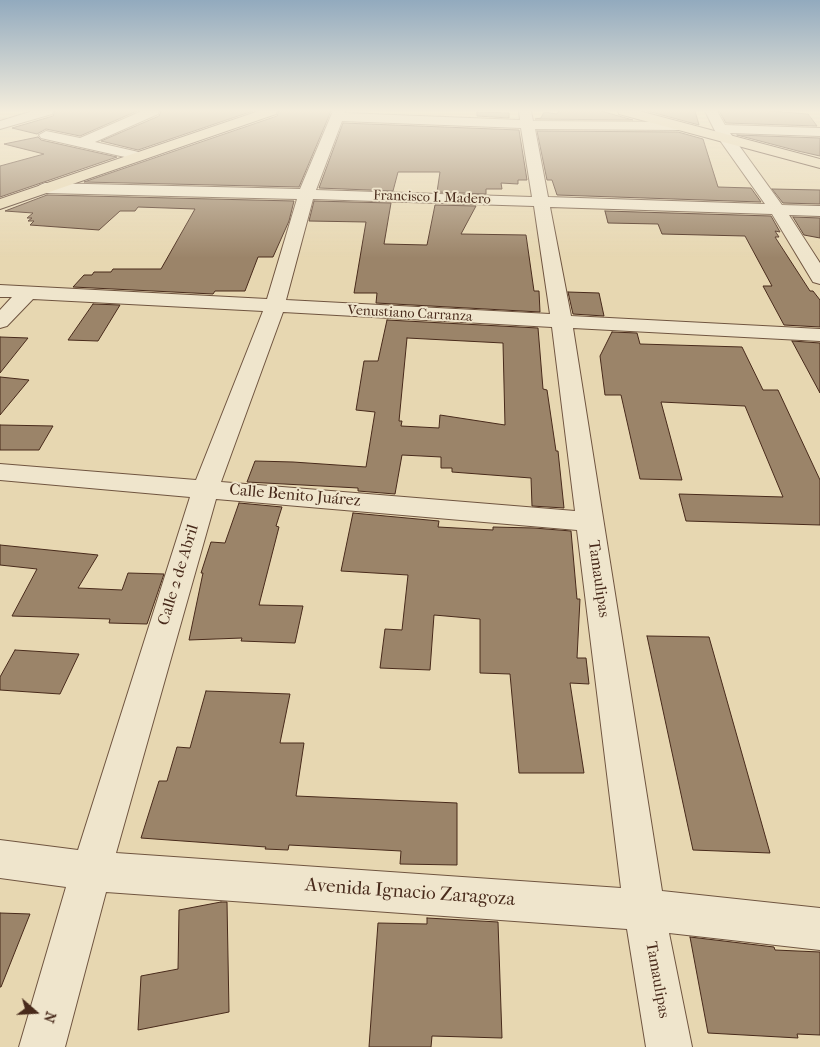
<!DOCTYPE html>
<meta charset="utf-8">
<style>
body{margin:0}
#map{position:relative;width:820px;height:1047px;overflow:hidden;background:#e7d7b1;font-family:"IM FELL French Canon",serif}
canvas{display:block}
.north{position:absolute;left:10px;top:987px;width:50px;height:50px;-webkit-text-stroke:4px #efe5cc;paint-order:stroke;rotate:109deg;font-size:14px;font-weight:700;line-height:20px;text-align:center;color:#482a1b}
.north::after{content:'';display:block;margin:auto;width:18px;height:22px;background:#482a1b;clip-path:polygon(50% 0,100% 100%,50% 72%,0 100%)}
</style>
<div id="map">
<canvas width="820" height="1047"></canvas>
<div class="north">N</div>
</div>
<script>
const ctx = document.querySelector('canvas').getContext('2d');
ctx.lineJoin = 'round';
function fillPath(path, color) {
  ctx.fillStyle = color;
  ctx.fill(path, 'evenodd');
}
function poly(rows) {
  const path = new Path2D();
  for (const r of rows) {
    path.moveTo(r[0], r[1]);
    for (let i = 2; i < r.length; i += 2) path.lineTo(r[i], r[i + 1]);
  }
  return path;
}
function stroke(path, color, width, dash) {
  ctx.strokeStyle = color;
  ctx.lineWidth = width;
  ctx.lineCap = dash ? 'butt' : 'round';
  ctx.setLineDash(dash || []);
  ctx.stroke(path);
}
function label(font, color, halo, rows, align = 'center') {
  ctx.font = font + ' "IM FELL French Canon",serif';
  ctx.lineWidth = 4;
  ctx.setLineDash([]);
  ctx.textBaseline = 'middle';
  ctx.strokeStyle = halo;
  ctx.fillStyle = color;
  for (const [text, x, y, turn = 0] of rows) {
    ctx.save();
    ctx.translate(x, y);
    ctx.rotate((+turn || 0) * Math.PI / 180);
    ctx.textAlign = isNaN(turn) ? turn : align;
    if (halo) ctx.strokeText(text, 0, 0);
    ctx.fillText(text, 0, 0);
    ctx.restore();
  }
}
const building = poly([
 [55,111,137,111,80,136,46,129,37,134,12,128,53,116,55,111],
 [161,111,253,111,138,150,101,141,159,116,161,111],
 [279,111,331,111,299,187,84,182,277,116,279,111],
 [559,111,601,111,633,120,535,119,541,118,544,112,557,114,559,111],
 [647,111,695,111,699,125,647,111],
 [719,111,769,111,808,114,817,126,726,123,719,111],
 [477,112,509,113,509,118,477,116,477,112],
 [343,123,519,130,527,180,518,180,518,184,501,183,502,189,486,189,486,194,437,192,440,172,398,172,393,191,319,188,343,123],
 [537,131,678,132,703,139,718,187,751,188,761,202,557,195,552,180,547,180,537,131],
 [737,135,820,138,820,156,798,151,737,135],
 [38,137,41,140,117,157,0,197,0,166,44,154,4,144,38,137],
 [772,189,820,190,820,204,783,203,772,189],
 [47,195,294,201,289,221,273,257,258,257,245,291,215,291,213,294,73,287,84,275,92,275,94,272,111,272,113,269,161,269,195,209,138,207,135,211,120,211,99,230,30,225,34,221,28,221,32,218,27,218,33,213,5,211,47,195],
 [314,201,391,203,384,244,427,245,435,205,476,206,461,234,526,235,534,291,539,291,540,312,376,303,377,293,354,293,366,222,309,221,314,201],
 [605,211,771,216,780,232,775,231,779,237,775,237,810,291,813,291,820,300,820,327,784,325,763,286,772,286,745,236,662,234,658,224,608,223,605,211],
 [793,217,820,218,820,238,804,235,793,217],
 [568,292,599,293,604,316,573,314,568,292],
 [93,304,120,305,98,341,68,340,93,304],
 [387,320,538,328,543,389,547,390,556,451,558,451,564,508,532,506,531,478,452,472,452,468,441,468,441,457,402,455,395,494,358,491,358,488,247,482,255,461,293,462,366,467,375,412,356,410,364,361,378,361,387,320],
 [407,338,503,343,505,425,440,415,439,428,401,426,402,421,399,421,407,338],
 [612,332,637,333,640,344,742,347,763,390,778,390,820,480,820,525,686,521,679,494,783,497,745,406,661,402,682,480,640,479,621,395,605,395,600,356,612,332],
 [0,337,28,338,0,373,0,337],
 [792,341,820,343,820,393,792,341],
 [0,377,29,380,0,415,0,377],
 [0,425,53,426,39,450,0,450,0,425],
 [239,503,282,507,276,526,279,527,259,605,303,606,295,643,241,641,242,638,189,640,203,573,201,573,211,542,225,543,239,503],
 [353,513,439,521,438,527,493,530,493,527,534,528,571,531,577,599,580,599,577,658,586,658,589,684,570,683,584,773,519,773,510,674,480,673,480,619,434,615,430,670,380,668,385,629,402,630,408,575,341,571,353,513],
 [0,545,98,555,78,588,122,590,128,573,164,574,147,624,109,623,110,619,12,616,37,569,0,565,0,545],
 [647,636,709,637,770,853,693,850,647,636],
 [15,650,79,654,60,694,0,690,0,677,15,650],
 [206,691,290,694,280,743,304,743,296,796,457,803,457,865,400,864,401,851,289,845,288,850,265,849,266,847,141,838,159,781,167,781,177,747,190,748,206,691],
 [221,902,227,902,229,1012,138,1030,141,976,178,969,179,910,221,902],
 [0,913,30,914,1,987,0,987,0,913],
 [427,918,498,922,502,1038,432,1036,431,1047,369,1047,378,923,427,924,427,918],
 [690,937,774,947,775,950,820,952,820,1035,797,1034,798,1038,708,1033,690,937]
]);
fillPath(building, '#9b8469');
stroke(building, '#482a1b', 1);
const minor = poly([
 [33,111,53,111,52,114,0,129,0,121,33,111],
 [142,111,159,111,158,114,95,142,143,153,145,156,143,159,138,160,41,138,39,135,46,131,80,138,142,111],
 [333,111,345,111,345,113,520,120,519,111,531,111,533,121,680,122,687,126,680,130,535,129,548,197,765,204,719,139,705,111,717,111,725,125,820,128,820,136,730,133,782,205,820,206,820,216,789,215,820,263,820,284,813,282,772,214,550,207,571,316,820,329,820,341,573,328,662,891,820,908,820,950,669,933,692,1047,646,1047,627,929,106,892,65,1047,19,1047,66,887,0,878,0,840,78,850,190,497,0,480,0,464,196,480,263,311,33,299,7,326,0,328,0,310,12,297,0,297,0,285,267,299,297,199,45,193,40,191,37,188,40,185,45,183,300,189,333,111],
 [342,121,521,128,532,197,316,190,342,121],
 [313,199,534,206,550,314,286,300,313,199],
 [283,312,552,327,575,511,221,482,283,312],
 [216,499,577,530,621,888,116,853,216,499]
]);
const major = poly([
 [259,111,277,111,276,114,0,209,0,199,259,111],
 [618,111,639,111,820,159,820,168,619,114,618,111]
]);
stroke(minor, '#705540', 2);
stroke(major, '#482a1b', 2);
fillPath(minor, '#efe5cc');
fillPath(major, '#e7d7b1');
const sky = ctx.createLinearGradient(0, 0, 0, 258);
sky.addColorStop(0, '#92aabe');
sky.addColorStop(0.43, '#f4eddc');
sky.addColorStop(1, '#f4eddc00');
ctx.fillStyle = sky;
ctx.fillRect(0, 0, 820, 258);
label('14px', '#482a1b', '#efe5cc', [
 ["Francisco I. Madero",432,198,2],
 ["Venustiano Carranza",410,314,3]
]);
label('16px', '#482a1b', '#efe5cc', [
 ["Calle Benito Juárez",295,496,5],
 ["Calle 2 de Abril",179,575,-73],
 ["Tamaulipas",598,579,82],
 ["Tamaulipas",657,980,80]
]);
label('19px', '#482a1b', '#efe5cc', [
 ["Avenida Ignacio Zaragoza",410,893,4]
]);
</script>
